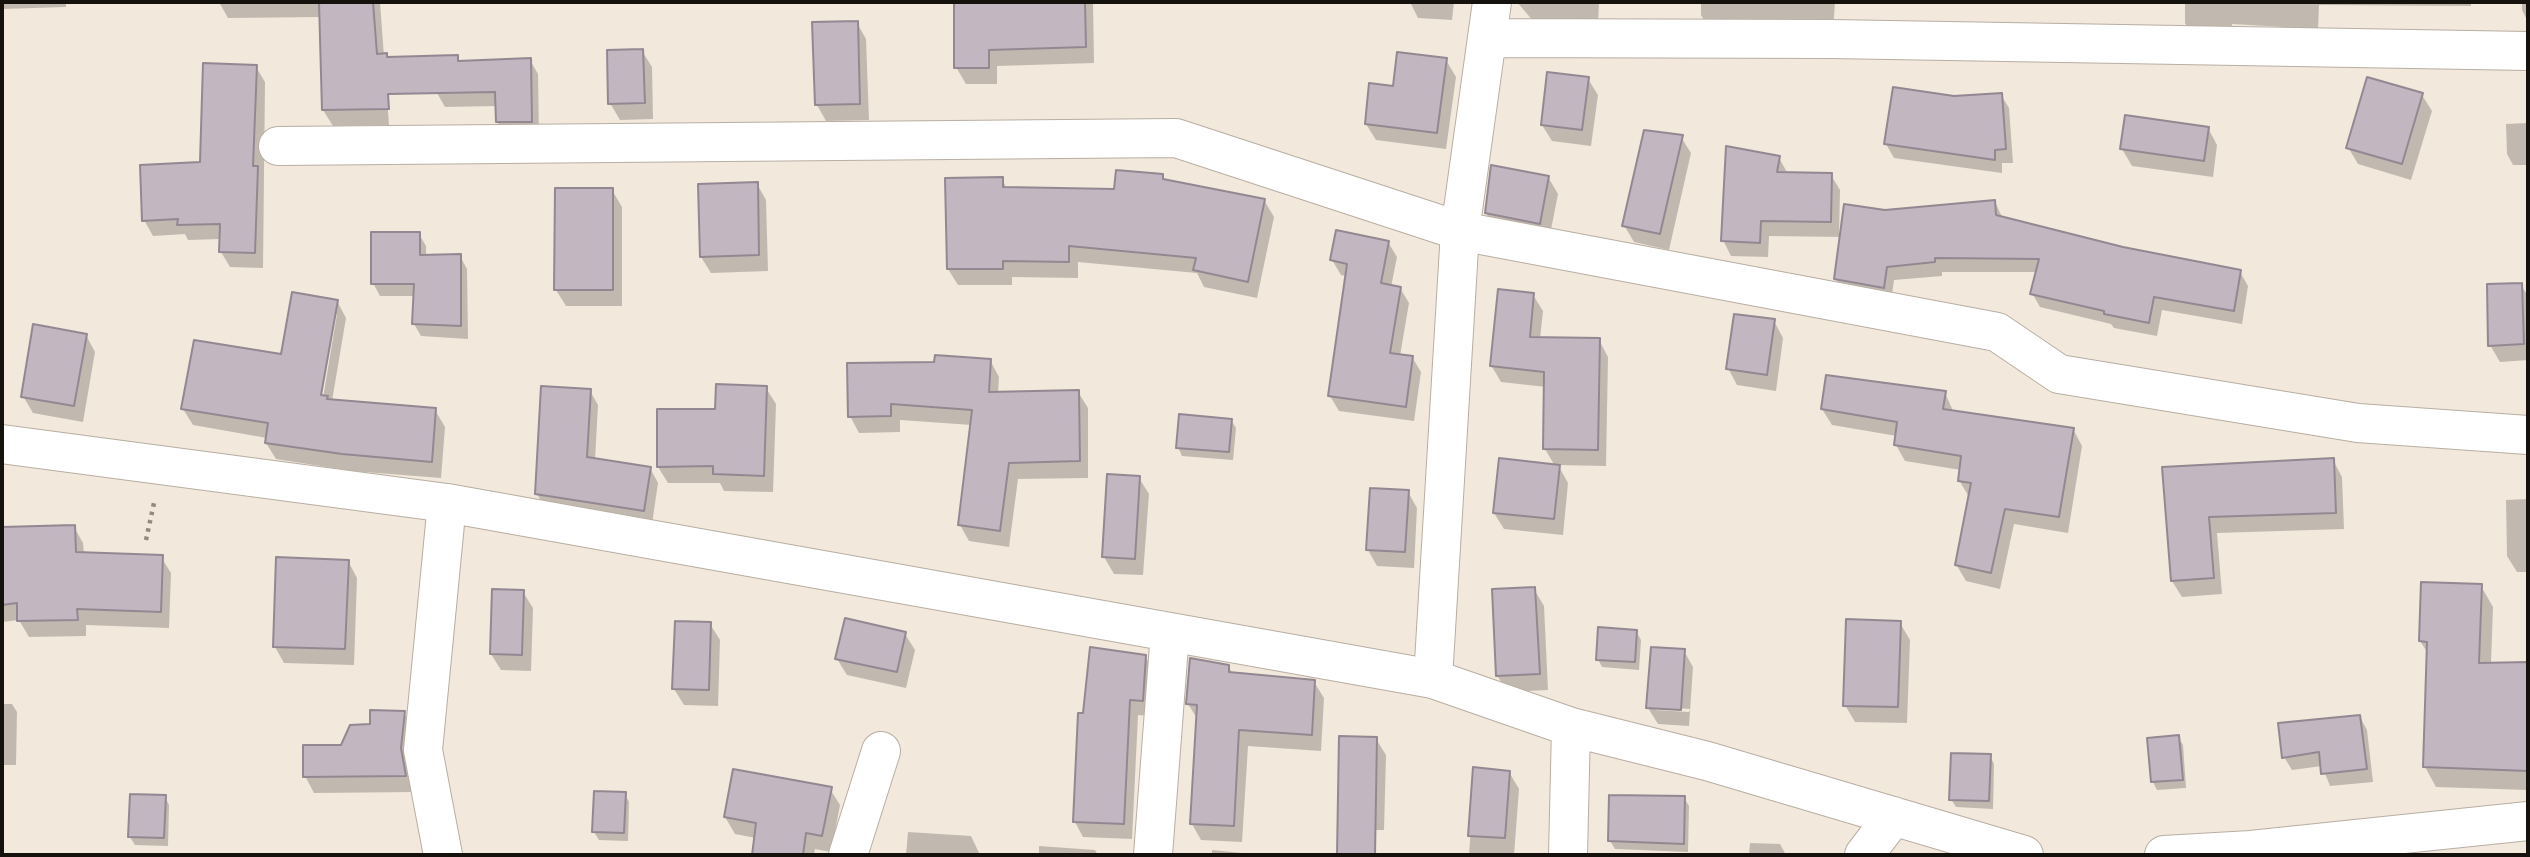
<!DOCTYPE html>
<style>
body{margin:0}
#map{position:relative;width:2530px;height:857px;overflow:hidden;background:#f2e8db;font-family:"Libre Baskerville",serif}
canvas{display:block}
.frame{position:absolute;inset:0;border:4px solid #15120e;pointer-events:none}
</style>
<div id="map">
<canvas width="2530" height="857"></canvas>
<div class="frame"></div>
</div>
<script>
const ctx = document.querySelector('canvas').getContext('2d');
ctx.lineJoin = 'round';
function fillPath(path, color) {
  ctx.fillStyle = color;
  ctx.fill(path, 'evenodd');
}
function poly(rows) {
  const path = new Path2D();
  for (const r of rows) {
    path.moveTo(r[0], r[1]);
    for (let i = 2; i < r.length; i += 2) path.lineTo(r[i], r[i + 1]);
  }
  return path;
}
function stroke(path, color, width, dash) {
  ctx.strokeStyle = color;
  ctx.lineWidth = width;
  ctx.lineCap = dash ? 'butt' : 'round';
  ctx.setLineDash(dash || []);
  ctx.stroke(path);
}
fillPath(poly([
 [2,2,66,2,66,7,2,9],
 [219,2,380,2,389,125,333,126,323,110,321,17,228,18],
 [956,2,1093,2,1094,63,997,66,997,84,966,84,956,67],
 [1410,2,1454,2,1452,20,1418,18],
 [1517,2,1599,2,1598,25,1534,22],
 [1701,2,1835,2,1833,30,1709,28,1701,15],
 [2185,2,2471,2,2471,6,2319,5,2318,29,2232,24,2232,38,2193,37,2185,23],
 [2522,2,2528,2,2528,22,2522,10],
 [857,23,866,39,869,120,826,121,817,105],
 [642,51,652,67,653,119,620,120,610,103],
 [530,60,538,74,539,136,506,136,497,122,497,106,445,107,437,93],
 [1446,60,1456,77,1446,149,1376,140,1366,124],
 [256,67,265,82,263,268,230,267,221,252,221,239,188,240,185,234,153,236,144,220,202,164],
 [1588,79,1598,95,1591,146,1552,141,1542,125],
 [2001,95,2009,108,2013,163,2002,163,2002,173,1894,158,1886,144,1954,98],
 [2422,95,2432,111,2411,180,2358,164,2348,147],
 [2528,123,2528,165,2513,165,2507,154,2506,124],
 [2208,128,2217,145,2213,177,2132,166,2122,149],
 [1681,137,1691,153,1669,250,1634,242,1624,225],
 [1779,158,1788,174,1831,175,1840,190,1839,236,1885,211,1995,202,2003,219,2123,249,2240,272,2248,286,2242,324,2162,310,2157,336,2114,328,2111,324,2040,307,2032,293,2037,272,1942,272,1942,276,1894,280,1891,302,1844,293,1836,279,1842,237,1769,236,1768,257,1731,256,1723,240],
 [1162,176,1165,181,1264,200,1274,217,1257,298,1204,287,1197,273,1078,262,1078,278,1012,277,1012,285,958,285,948,269,1002,179,1007,189,1116,191],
 [1548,177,1558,194,1549,240,1496,230,1486,213],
 [757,184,766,200,768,271,711,273,701,257],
 [612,190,622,207,622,306,566,306,556,290],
 [419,234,426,246,426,256,460,256,467,269,468,339,421,336,414,324,415,296,380,296,373,283],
 [1388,242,1397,257,1391,287,1400,288,1409,303,1400,356,1412,357,1421,372,1414,421,1339,411,1330,396,1347,276,1341,275,1332,260],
 [2521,285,2528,296,2528,360,2500,362,2490,345],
 [1533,295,1543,311,1540,339,1599,340,1608,357,1606,466,1558,465,1568,483,1563,535,1504,529,1494,513,1555,466,1545,449,1546,387,1501,382,1491,365],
 [337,301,346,318,332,401,435,410,445,427,441,478,352,471,276,459,266,443,267,438,193,425,183,409,283,356],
 [334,314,337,314,322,404,318,404],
 [1774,321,1783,338,1776,391,1737,385,1728,368],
 [86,335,95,352,83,422,33,413,23,396],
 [990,360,999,377,998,394,1078,392,1088,408,1088,478,1018,479,1009,547,969,541,960,525,972,425,900,420,900,432,859,433,850,416,936,364],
 [766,388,776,404,773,492,724,491,720,483,668,483,658,467,717,410],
 [590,391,598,405,595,460,650,468,658,483,652,524,545,508,537,494],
 [1945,393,1954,413,2073,429,2082,446,2068,533,2014,524,2000,589,1966,581,1956,564,1969,497,1959,480,1961,470,1905,461,1896,445,1897,436,1832,425,1822,409],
 [1231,420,1236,428,1233,460,1182,456,1178,447],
 [2333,460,2342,477,2344,529,2217,533,2222,594,2182,597,2172,581,2164,468],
 [1139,478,1149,494,1143,575,1114,574,1104,557],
 [1408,492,1417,508,1414,568,1377,566,1368,550],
 [2528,499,2528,572,2517,572,2507,556,2506,500],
 [74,527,83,543,84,554,161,557,171,573,169,628,86,625,86,636,29,637,19,620,2,622,2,549,17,548],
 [348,561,357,578,354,665,284,663,275,647],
 [2481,586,2493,607,2491,664,2528,663,2528,790,2436,787,2425,767,2429,655,2420,641],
 [1534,589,1544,606,1548,690,1507,692,1497,675],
 [523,592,533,608,531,671,501,670,491,654],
 [1900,623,1910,640,1907,723,1855,722,1845,705],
 [710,624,720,640,718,706,684,705,674,689],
 [1636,631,1641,640,1639,670,1602,667,1598,659],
 [905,634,915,650,906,688,847,675,837,659],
 [1684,651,1693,667,1689,726,1658,724,1648,708],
 [1656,707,1690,709,1689,712,1656,710],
 [1145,656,1154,672,1151,716,1138,715,1132,839,1083,837,1075,822,1084,715],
 [1228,666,1233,674,1314,682,1324,698,1321,751,1248,746,1242,842,1201,840,1192,824,1198,720,1188,704],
 [2,704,12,704,17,712,16,765,2,765],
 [404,713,413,729,414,792,314,793,305,776,372,726],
 [2360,717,2367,730,2373,782,2330,786,2322,766,2292,770,2284,757],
 [2178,737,2183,745,2186,788,2157,790,2153,782],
 [1376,739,1386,755,1384,830,1349,830],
 [1990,756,1994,764,1993,809,1956,807,1951,799],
 [1475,769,1509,772,1519,789,1514,855,1469,855],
 [830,789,840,805,831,852,815,849,814,855,753,855,756,838,735,834,725,817],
 [625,794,629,802,628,841,599,840,594,832],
 [165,797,169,805,168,846,135,845,130,837],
 [1684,798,1689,806,1688,852,1615,849,1610,841],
 [908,832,971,836,980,855,906,855],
 [1750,843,1780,844,1786,855,1749,855],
 [1039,846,1095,850,1098,855,1039,855],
 [1212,850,1262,855,1212,855]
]), '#0003');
const building = poly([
 [319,2,373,2,377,54,387,53,387,57,458,55,458,61,531,58,532,122,496,122,495,92,388,94,389,109,322,110,319,2],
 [954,2,1085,2,1086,47,989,50,989,68,954,68,954,2],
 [858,21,860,104,815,105,812,22,858,21],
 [643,49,645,103,608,104,607,50,643,49],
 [1397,52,1447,58,1437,133,1365,124,1369,83,1393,86,1397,52],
 [203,63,257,65,253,166,258,166,255,253,219,252,220,224,177,225,178,219,142,221,140,165,200,162,203,63],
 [1547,72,1589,77,1582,130,1541,125,1547,72],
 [2367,77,2423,93,2402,164,2346,148,2367,77],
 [1893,87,1954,96,2002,93,2006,149,1995,150,1995,160,1884,144,1893,87],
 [2125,115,2209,127,2204,161,2120,149,2125,115],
 [1644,130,1683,135,1660,234,1622,226,1644,130],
 [1726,146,1780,156,1777,172,1832,173,1831,222,1761,221,1760,243,1721,241,1726,146],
 [1491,165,1549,176,1540,224,1485,213,1491,165],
 [1116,170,1163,174,1163,179,1265,199,1248,282,1193,270,1196,258,1069,246,1069,262,1003,261,1003,269,947,269,945,178,1003,177,1003,187,1114,189,1116,170],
 [758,182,759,255,700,257,698,184,758,182],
 [555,188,613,188,613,290,554,290,555,188],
 [1995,200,1996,215,2123,247,2241,270,2234,311,2154,297,2149,323,2104,314,2104,311,2030,294,2039,259,1935,258,1935,262,1887,267,1884,288,1834,279,1844,204,1885,210,1995,200],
 [1336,230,1389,241,1381,283,1401,287,1390,353,1413,356,1406,407,1328,396,1347,264,1330,260,1336,230],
 [371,232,420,232,420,255,461,254,461,326,412,324,414,284,371,284,371,232],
 [2522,283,2524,344,2488,346,2487,284,2522,283],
 [1498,289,1534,293,1530,337,1600,338,1598,450,1543,449,1544,372,1490,366,1498,289],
 [292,292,338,300,321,395,328,396,327,399,436,408,432,462,342,454,265,443,268,423,181,409,194,340,281,354,292,292],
 [1734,314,1775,319,1767,375,1726,369,1734,314],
 [33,324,87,334,74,406,21,397,33,324],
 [935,355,991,359,989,392,1079,390,1080,461,1009,463,1000,531,958,525,972,410,891,404,891,416,848,417,847,363,934,362,935,355],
 [1826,375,1946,391,1943,409,2074,428,2059,517,2005,509,1991,573,1955,565,1971,483,1958,481,1961,456,1894,445,1897,422,1821,409,1826,375],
 [716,384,767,386,764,476,713,474,713,466,657,467,657,409,715,409,716,384],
 [541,386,591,389,587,457,651,467,644,511,535,494,541,386],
 [1179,414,1232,419,1229,452,1176,448,1179,414],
 [1499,458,1560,465,1554,519,1493,513,1499,458],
 [2334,458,2336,513,2209,517,2214,578,2171,581,2162,467,2334,458],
 [1107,474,1140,476,1135,559,1102,557,1107,474],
 [1370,488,1409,490,1405,552,1366,550,1370,488],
 [75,525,76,552,163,555,161,612,77,609,78,620,17,621,17,603,2,605,2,527,75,525],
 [276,557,349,560,345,649,273,647,276,557],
 [2421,582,2482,584,2479,663,2528,662,2528,771,2423,767,2427,642,2419,641,2421,582],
 [1535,587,1540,674,1496,676,1492,589,1535,587],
 [492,589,524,590,522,655,490,654,492,589],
 [845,618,906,632,897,672,835,659,845,618],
 [1846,619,1901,621,1898,707,1843,706,1846,619],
 [675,621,711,622,709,690,672,689,675,621],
 [1598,627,1637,630,1635,662,1596,660,1598,627],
 [1090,647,1146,655,1143,701,1130,700,1124,824,1073,822,1078,713,1083,713,1090,647],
 [1651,647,1685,649,1681,710,1646,708,1651,647],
 [1190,658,1229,665,1229,672,1315,680,1312,735,1239,730,1234,826,1190,824,1197,705,1186,704,1190,658],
 [370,710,405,711,401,748,406,776,303,777,303,745,341,745,350,725,370,724,370,710],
 [2360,715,2367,769,2321,774,2319,752,2282,758,2278,723,2360,715],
 [2179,735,2183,780,2151,782,2147,738,2179,735],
 [1339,736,1377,737,1375,855,1337,855,1339,736],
 [1951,753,1991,754,1989,801,1949,800,1951,753],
 [1473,767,1510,771,1505,838,1468,836,1473,767],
 [733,769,832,787,822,836,806,833,803,855,752,855,756,823,724,817,733,769],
 [594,791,626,792,624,833,592,832,594,791],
 [130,794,166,795,164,838,128,837,130,794],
 [1609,795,1685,796,1684,844,1608,841,1609,795]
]);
fillPath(building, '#c2b6c1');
stroke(building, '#938892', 2);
const minor = poly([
 [1487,38,1831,39,2528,51],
 [278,146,1176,138,1460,231,1492,2],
 [2,444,447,503,1433,679,1571,727,1707,761,2024,855],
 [1433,679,1460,231,1997,332,2059,374,2358,423,2528,435],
 [443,855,423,750,447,503],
 [848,855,881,751],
 [1153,855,1170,632],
 [1568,855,1571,727],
 [1864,855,1894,816],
 [2164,855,2251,850,2528,821]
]);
stroke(minor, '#b8aea2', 40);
stroke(poly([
 [146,540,154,503]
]), '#918a81', 4.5, [3.5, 5]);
stroke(minor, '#fff', 38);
</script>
